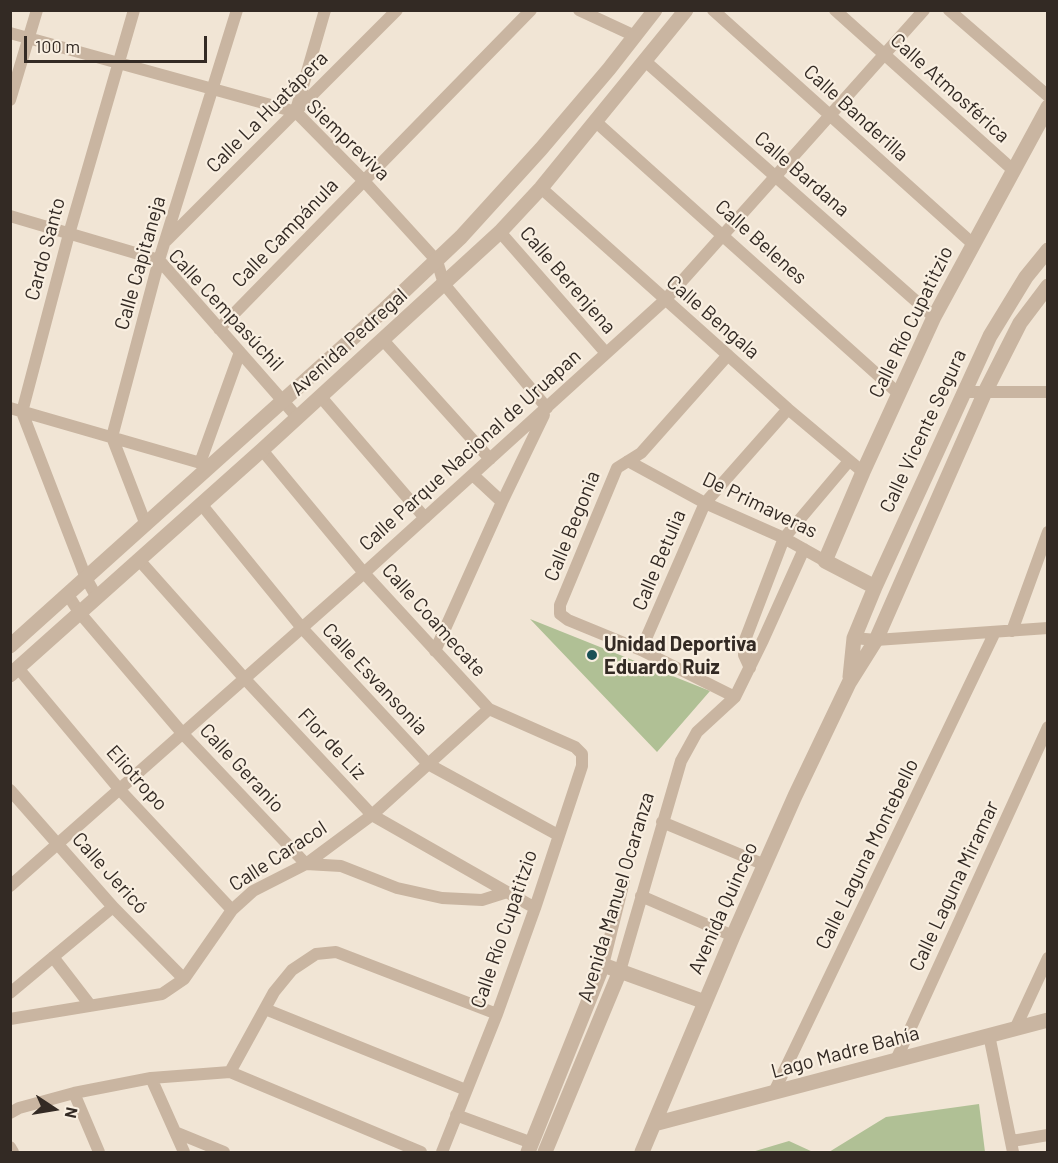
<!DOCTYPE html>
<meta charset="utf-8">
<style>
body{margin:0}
#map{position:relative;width:1058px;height:1163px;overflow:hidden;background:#f1e5d5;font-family:Barlow,sans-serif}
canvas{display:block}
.frame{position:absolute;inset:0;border:12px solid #332a24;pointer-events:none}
.north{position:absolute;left:24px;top:1079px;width:60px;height:60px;-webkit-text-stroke:4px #f9efe1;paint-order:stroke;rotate:102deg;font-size:16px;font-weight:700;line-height:24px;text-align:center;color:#332a24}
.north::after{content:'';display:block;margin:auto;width:21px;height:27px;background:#332a24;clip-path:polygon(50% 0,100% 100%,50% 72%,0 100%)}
.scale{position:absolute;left:24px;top:36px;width:183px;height:27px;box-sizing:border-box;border:3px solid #332a24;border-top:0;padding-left:8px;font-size:18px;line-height:21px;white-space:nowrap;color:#332a24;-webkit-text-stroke:4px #f9efe1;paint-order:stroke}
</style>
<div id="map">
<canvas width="1058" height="1163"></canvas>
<div class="frame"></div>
<div class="north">N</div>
<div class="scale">100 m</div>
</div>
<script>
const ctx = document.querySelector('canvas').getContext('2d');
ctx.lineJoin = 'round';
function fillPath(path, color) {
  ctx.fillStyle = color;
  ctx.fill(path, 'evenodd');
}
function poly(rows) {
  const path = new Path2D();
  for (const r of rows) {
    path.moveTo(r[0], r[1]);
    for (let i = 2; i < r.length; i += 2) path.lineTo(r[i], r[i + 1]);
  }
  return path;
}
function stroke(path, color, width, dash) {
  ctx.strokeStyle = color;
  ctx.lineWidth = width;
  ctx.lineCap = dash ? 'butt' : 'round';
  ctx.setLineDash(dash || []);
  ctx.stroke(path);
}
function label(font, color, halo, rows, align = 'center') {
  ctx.font = font + ' Barlow,sans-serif';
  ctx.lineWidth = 4.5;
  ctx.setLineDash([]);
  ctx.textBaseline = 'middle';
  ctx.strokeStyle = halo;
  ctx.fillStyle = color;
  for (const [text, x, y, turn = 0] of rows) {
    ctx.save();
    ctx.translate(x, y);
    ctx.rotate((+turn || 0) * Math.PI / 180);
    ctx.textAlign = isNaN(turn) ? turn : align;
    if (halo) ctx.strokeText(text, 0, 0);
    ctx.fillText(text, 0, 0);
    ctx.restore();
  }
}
fillPath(poly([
 [530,619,710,691,657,752],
 [979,1104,985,1152,829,1152,886,1117],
 [789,1141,813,1152,752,1152]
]), '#b0c095');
stroke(poly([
 [579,10,635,36],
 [713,10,973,244],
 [835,10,1013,170],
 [949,10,1048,96],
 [10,33,296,112,364,181,437,261,444,284,547,408],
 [645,61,934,317],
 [10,100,37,10],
 [296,110,325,10],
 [596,122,899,394],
 [541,188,788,409,863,472],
 [10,216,159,260,297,417],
 [500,232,606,353],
 [166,241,397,10],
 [219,329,531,10],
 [382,339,490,459],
 [728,355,641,453,617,468,560,605,560,614,568,620,641,650,735,697],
 [964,392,1048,392],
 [320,396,425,518],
 [10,408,211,466],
 [262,450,364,573,489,709,575,747,582,754,582,766,535,908,497,1014,442,1152],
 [628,461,705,503,784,538,825,561],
 [200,463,240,352],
 [473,475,502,502],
 [201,504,302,628,428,764,558,835],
 [146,525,112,437,159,260,237,10],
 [139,560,245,679,372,815,535,908],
 [68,595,79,612,183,734,306,864,341,866,397,888,442,898,482,900,504,893],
 [96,596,86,578,22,412,69,234,134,10],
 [1012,631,1048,532],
 [854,638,876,640,1048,628],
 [641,650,705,503,788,409],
 [435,651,502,502,544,415],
 [18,668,120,790,232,910],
 [750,668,744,655,745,640,784,538,849,461],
 [10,790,113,907,184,979],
 [662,822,765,865],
 [10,886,364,573,665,300,924,10],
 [641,896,733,936],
 [53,957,90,1005],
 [603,965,624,881],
 [620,971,681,761,697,732,735,697,763,640,804,549],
 [10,993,113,907],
 [265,1009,466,1090],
 [10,1019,162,994,184,979,232,910,253,891,306,864,372,815,489,709],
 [1015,1029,1048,958],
 [989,1035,1013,1152],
 [896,1060,1048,727],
 [230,1072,421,1152],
 [151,1078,184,1152],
 [774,1092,995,632],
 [74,1093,99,1152],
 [10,1113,19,1108,74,1093,151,1078,230,1072,274,992,292,970,316,954,336,952,497,1014],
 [456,1115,532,1143],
 [175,1132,224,1152],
 [1012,1141,1048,1135],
 [10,1147,13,1152]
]), '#c9b5a1', 12);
stroke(poly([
 [875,587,825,561,863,472,934,317,1048,107],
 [10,646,385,309,461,237,541,149,609,69,655,10],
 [10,675,262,450,500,232,541,188,686,10],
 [850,677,854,638,875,587,990,336,1026,277,1048,250],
 [654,1124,1048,1020],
 [528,1152,603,965,705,1002],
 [545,1152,620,971],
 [642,1152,733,936,795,796,849,683,876,640,985,392,1020,323,1048,286]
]), '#c9b5a1', 15);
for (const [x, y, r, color] of [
 [592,655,6,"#195056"]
]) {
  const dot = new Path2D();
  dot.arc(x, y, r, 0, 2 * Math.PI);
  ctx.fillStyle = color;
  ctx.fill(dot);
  stroke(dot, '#f9efe1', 2);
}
label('20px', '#332a24', '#f9efe1', [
 ["Calle Atmosférica",950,88,42],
 ["Calle La Huatápera",267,112,-45],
 ["Calle Banderilla",856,113,42],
 ["Siempreviva",348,140,44],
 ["Calle Bardana",802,174,41],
 ["Calle Campánula",285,233,-46],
 ["Calle Belenes",761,242,42],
 ["Cardo Santo",45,249,-75],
 ["Calle Capitaneja",140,263,-74],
 ["Calle Berenjena",568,280,49],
 ["Calle Cempasúchil",226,310,47],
 ["Calle Bengala",713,317,41],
 ["Calle Río Cupatitzio",911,322,-64],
 ["Avenida Pedregal",349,342,-42],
 ["Calle Vicente Segura",923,431,-65],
 ["Calle Parque Nacional de Uruapan",470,450,-42],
 ["De Primaveras",760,505,26],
 ["Calle Begonia",572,526,-68],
 ["Calle Betulia",659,560,-67],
 ["Calle Coamecate",434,620,48],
 ["Calle Esvansonia",375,679,47],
 ["Flor de Liz",332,744,47],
 ["Calle Geranio",242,768,47],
 ["Eliotropo",137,778,48],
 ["Calle Laguna Montebello",867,854,-64],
 ["Calle Caracol",278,856,-33],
 ["Calle Jericó",110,873,48],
 ["Calle Laguna Miramar",954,886,-65],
 ["Avenida Manuel Ocaranza",616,897,-73],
 ["Avenida Quinceo",723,908,-66],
 ["Calle Río Cupatitzio",504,929,-71],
 ["Lago Madre Bahía",845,1052,-15]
]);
label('bold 20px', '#332a24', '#f9efe1', [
 ["Unidad Deportiva",604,644],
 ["Eduardo Ruiz",604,667]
], 'left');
</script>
